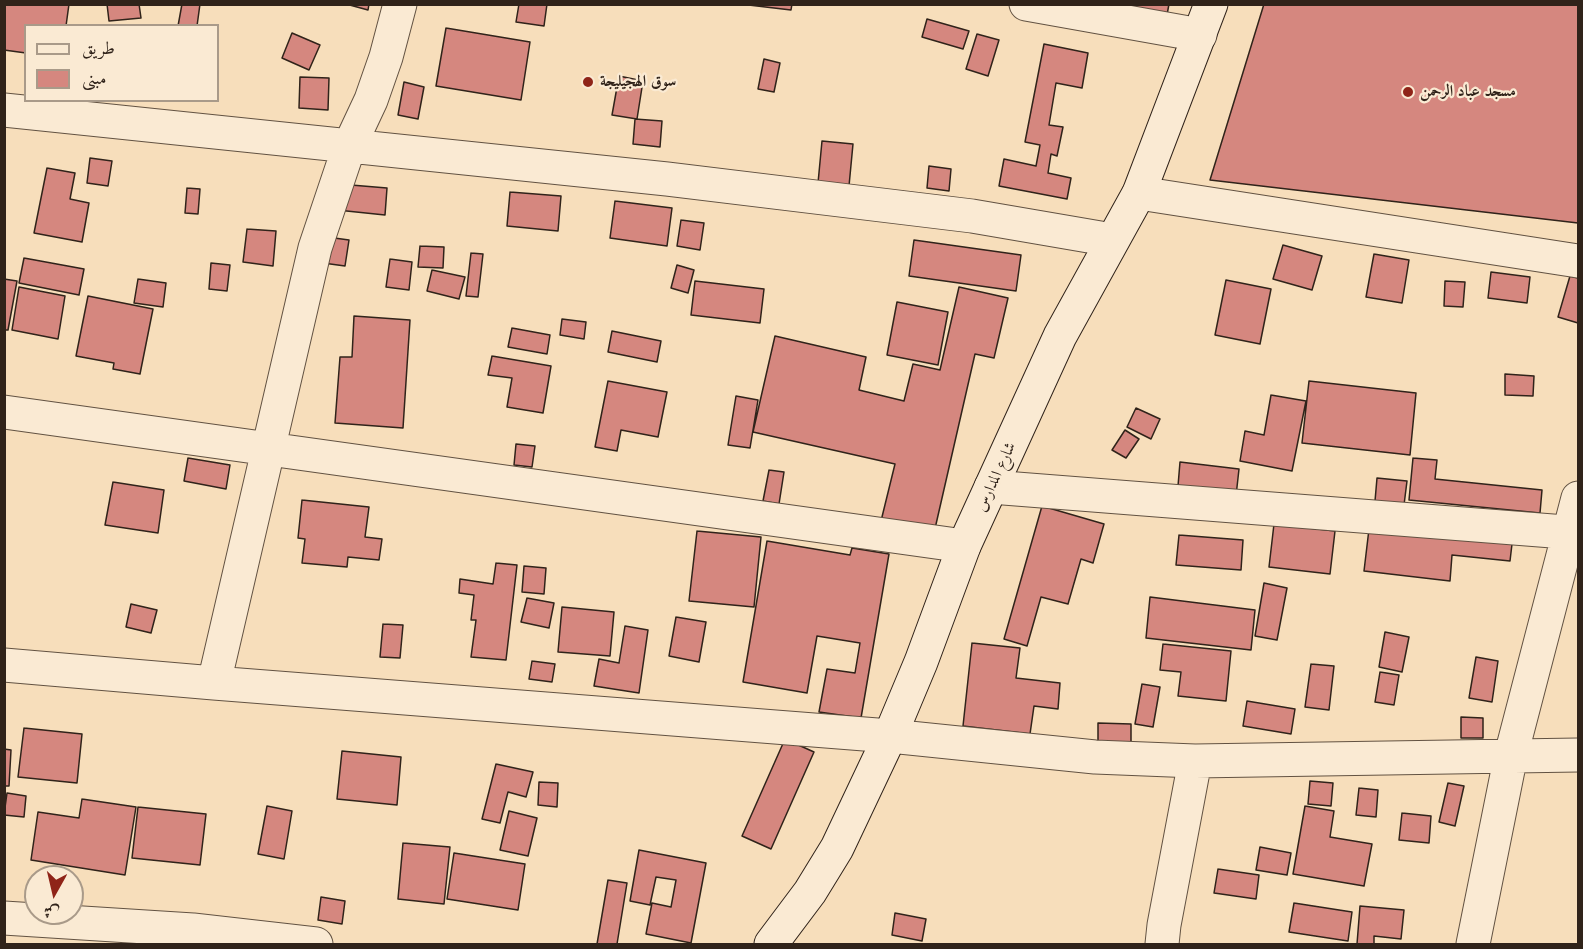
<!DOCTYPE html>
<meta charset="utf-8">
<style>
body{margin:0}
#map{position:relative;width:1583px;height:949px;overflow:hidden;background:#f7debb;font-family:"Old Standard TT",Amiri,serif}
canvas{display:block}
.frame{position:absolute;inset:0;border:6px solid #30231a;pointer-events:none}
.legend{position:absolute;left:24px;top:24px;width:195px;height:78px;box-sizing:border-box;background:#faead3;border:2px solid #a99a89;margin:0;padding:8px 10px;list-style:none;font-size:18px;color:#30231a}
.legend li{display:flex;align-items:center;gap:12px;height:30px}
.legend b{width:30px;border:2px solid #a99a89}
.north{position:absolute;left:24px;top:865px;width:60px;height:60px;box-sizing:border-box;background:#faead3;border:2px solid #a99a89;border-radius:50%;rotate:188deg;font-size:16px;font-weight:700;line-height:24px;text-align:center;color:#30231a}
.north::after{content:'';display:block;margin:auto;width:21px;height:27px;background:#8f2418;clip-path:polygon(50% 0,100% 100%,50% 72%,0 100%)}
</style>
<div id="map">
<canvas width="1583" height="949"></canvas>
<div class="frame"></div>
<ul class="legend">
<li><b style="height:8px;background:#faead3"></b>طريق</li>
<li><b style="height:16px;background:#d5877f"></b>مبنى</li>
</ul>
<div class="north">ش</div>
</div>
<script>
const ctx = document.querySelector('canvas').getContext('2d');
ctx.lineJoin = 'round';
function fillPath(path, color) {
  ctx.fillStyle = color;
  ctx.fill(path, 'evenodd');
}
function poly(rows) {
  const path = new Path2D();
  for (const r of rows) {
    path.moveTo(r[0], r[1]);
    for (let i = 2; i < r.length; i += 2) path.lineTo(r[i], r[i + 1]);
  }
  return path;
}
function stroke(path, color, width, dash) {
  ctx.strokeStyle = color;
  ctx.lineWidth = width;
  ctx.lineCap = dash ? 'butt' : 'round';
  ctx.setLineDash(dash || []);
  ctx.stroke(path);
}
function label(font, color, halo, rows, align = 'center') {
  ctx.font = font + ' "Old Standard TT",Amiri,serif';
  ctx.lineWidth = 4.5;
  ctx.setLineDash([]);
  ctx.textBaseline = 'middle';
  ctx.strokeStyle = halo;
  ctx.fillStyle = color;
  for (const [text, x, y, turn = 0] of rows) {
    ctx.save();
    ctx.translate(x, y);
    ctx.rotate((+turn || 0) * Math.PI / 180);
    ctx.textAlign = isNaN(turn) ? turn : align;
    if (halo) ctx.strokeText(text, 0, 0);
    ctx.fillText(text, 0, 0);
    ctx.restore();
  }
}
const building = poly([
 [4,4,69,4,66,26,26,26,26,53,4,50,4,4],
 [107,4,139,4,141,18,109,21,107,4],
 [182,4,200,4,197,26,178,26,182,4],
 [346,4,369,4,368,10,346,4],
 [519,4,547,4,544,26,516,22,519,4],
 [740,4,792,4,791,10,740,4],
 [1129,4,1169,4,1164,31,1126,23,1129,4],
 [1264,4,1578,4,1578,223,1210,180,1264,4],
 [927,19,969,31,963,49,922,37,927,19],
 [446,28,530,42,521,100,436,86,446,28],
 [292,33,320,45,309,70,282,58,292,33],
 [977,34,999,40,988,76,966,69,977,34],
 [1044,44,1088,53,1082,88,1056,83,1049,125,1063,127,1057,156,1051,154,1048,173,1071,178,1067,199,999,186,1004,159,1036,166,1040,145,1025,142,1044,44],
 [764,59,780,63,774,92,758,89,764,59],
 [619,76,643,81,637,119,612,115,619,76],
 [300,77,329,78,328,110,299,108,300,77],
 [404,82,424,87,418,119,398,115,404,82],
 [635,119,662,121,660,147,633,144,635,119],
 [822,141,853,144,849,186,818,183,822,141],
 [90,158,112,161,108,186,87,183,90,158],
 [929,166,951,169,949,191,927,188,929,166],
 [47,168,75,173,70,199,89,203,82,242,34,233,47,168],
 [339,184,387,188,385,215,337,210,339,184],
 [187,188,200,189,198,214,185,213,187,188],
 [510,192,561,196,558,231,507,226,510,192],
 [615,201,672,208,667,246,610,238,615,201],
 [681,220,704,223,700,250,677,246,681,220],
 [247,229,276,231,273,266,243,262,247,229],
 [327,237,349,240,345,266,323,263,327,237],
 [914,240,1021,255,1016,291,909,276,914,240],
 [1283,245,1322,256,1312,290,1273,279,1283,245],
 [420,246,444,247,443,268,418,267,420,246],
 [471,253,483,254,478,297,466,296,471,253],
 [1374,254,1409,260,1402,303,1366,297,1374,254],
 [24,258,84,269,79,295,19,283,24,258],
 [390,259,412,262,409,290,386,287,390,259],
 [211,263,230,265,227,291,209,289,211,263],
 [677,265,694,270,688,293,671,288,677,265],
 [432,270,465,277,459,299,427,291,432,270],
 [1491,272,1530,277,1527,303,1488,298,1491,272],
 [1570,276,1578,278,1578,323,1558,317,1570,276],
 [4,279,17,281,8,330,4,330,4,279],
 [138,279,166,283,163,307,134,303,138,279],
 [1226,280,1271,289,1260,344,1215,335,1226,280],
 [695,281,764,289,760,323,691,315,695,281],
 [1445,281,1465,282,1463,307,1444,306,1445,281],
 [19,287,65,296,58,339,12,330,19,287],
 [959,287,1008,298,994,358,975,354,934,533,881,521,895,464,753,432,775,336,866,357,859,390,904,401,913,364,940,370,959,287],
 [88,296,153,309,140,374,113,369,114,363,76,356,88,296],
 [897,302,948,312,938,365,887,355,897,302],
 [354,316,410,320,403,428,335,423,340,357,352,357,354,316],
 [562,319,586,322,584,339,560,335,562,319],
 [512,328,550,335,547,354,508,347,512,328],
 [612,331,661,341,657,362,608,352,612,331],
 [492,356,551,366,543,413,507,407,512,378,488,375,492,356],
 [1505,374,1534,376,1533,396,1505,395,1505,374],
 [608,381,667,392,658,437,621,430,617,451,595,447,608,381],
 [1309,381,1416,393,1410,455,1302,443,1309,381],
 [1271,395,1306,401,1292,471,1240,461,1245,431,1264,435,1271,395],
 [736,396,758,400,750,448,728,445,736,396],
 [1136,408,1160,419,1151,439,1127,427,1136,408],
 [1125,430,1139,439,1126,458,1112,450,1125,430],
 [516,444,535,446,532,467,514,465,516,444],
 [188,458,230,465,226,489,184,481,188,458],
 [1413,458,1437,460,1435,479,1542,490,1540,513,1409,500,1413,458],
 [1180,462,1239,469,1235,505,1177,498,1180,462],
 [769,470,784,472,779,504,763,501,769,470],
 [1377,478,1407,481,1404,505,1375,501,1377,478],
 [113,482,164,490,158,533,105,525,113,482],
 [302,500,369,507,365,537,382,539,379,560,348,557,347,567,302,563,305,539,298,538,302,500],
 [1042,506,1104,524,1093,563,1081,559,1068,604,1041,597,1027,646,1004,639,1042,506],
 [1274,524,1335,531,1330,574,1269,567,1274,524],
 [1369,529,1512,544,1510,561,1452,555,1450,581,1364,571,1369,529],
 [697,531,761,537,754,607,689,601,697,531],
 [1179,535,1243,540,1241,570,1176,565,1179,535],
 [767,541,850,555,852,548,889,554,861,718,819,712,827,669,855,673,860,643,817,636,807,693,743,682,767,541],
 [496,563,517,565,506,660,471,657,476,620,471,620,474,595,459,593,460,579,493,584,496,563],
 [524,566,546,568,544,594,522,592,524,566],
 [1264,583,1287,588,1277,640,1255,636,1264,583],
 [1150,597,1255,610,1251,650,1146,638,1150,597],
 [527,598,554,603,549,628,521,622,527,598],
 [131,604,157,610,151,633,126,627,131,604],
 [562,607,614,612,610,656,558,652,562,607],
 [676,617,706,622,699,662,669,656,676,617],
 [383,624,403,625,400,658,380,657,383,624],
 [625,626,648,630,639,693,594,686,599,659,619,663,625,626],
 [1385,632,1409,637,1402,672,1379,667,1385,632],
 [972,643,1020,648,1016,678,1060,683,1058,709,1034,706,1030,734,963,726,972,643],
 [1163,644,1231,651,1226,701,1178,696,1181,672,1160,670,1163,644],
 [1476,657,1498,661,1492,702,1469,698,1476,657],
 [532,661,555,664,552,682,529,679,532,661],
 [1311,664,1334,666,1329,710,1305,707,1311,664],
 [1380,672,1399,675,1394,705,1375,702,1380,672],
 [1142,684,1160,687,1153,727,1135,724,1142,684],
 [1247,701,1295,709,1291,734,1243,726,1247,701],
 [1461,717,1483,718,1483,738,1461,738,1461,717],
 [1098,723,1131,724,1131,745,1098,745,1098,723],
 [24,728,82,734,77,783,18,777,24,728],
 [785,739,814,752,771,849,742,836,785,739],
 [4,749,11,750,9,786,4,786,4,749],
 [342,751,401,757,397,805,337,799,342,751],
 [496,764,533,772,526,797,508,792,500,823,482,819,496,764],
 [1310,781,1333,783,1331,806,1308,804,1310,781],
 [539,782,558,783,557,807,538,805,539,782],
 [1448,783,1464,786,1455,826,1439,822,1448,783],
 [1359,788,1378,790,1376,817,1356,815,1359,788],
 [7,793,26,796,24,817,4,815,7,793],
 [82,799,136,807,125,875,31,860,38,812,79,818,82,799],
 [267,806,292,811,284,859,258,854,267,806],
 [1305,806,1334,811,1330,837,1372,844,1364,886,1293,874,1305,806],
 [138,807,206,814,200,865,132,858,138,807],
 [509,811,537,818,528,856,500,850,509,811],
 [1402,813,1431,816,1429,843,1399,840,1402,813],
 [403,843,450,847,444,904,398,899,403,843],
 [1260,847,1291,853,1287,875,1256,870,1260,847],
 [639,850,706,863,691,943,646,934,652,903,671,907,676,880,656,877,650,905,630,901,639,850],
 [454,853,525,864,518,910,447,899,454,853],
 [1218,869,1259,875,1256,899,1214,893,1218,869],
 [608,880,627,883,617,944,597,944,608,880],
 [321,897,345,901,342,924,318,920,321,897],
 [1294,903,1352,912,1348,941,1289,932,1294,903],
 [1360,906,1404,910,1401,939,1374,936,1374,944,1357,944,1360,906],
 [895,913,926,919,922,941,892,935,895,913]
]);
fillPath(building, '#d5877f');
stroke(building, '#30231a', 1.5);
const street = poly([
 [1026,4,1200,35],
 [4,110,667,179,972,216,1112,240],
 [1139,193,1578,261],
 [4,412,964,546],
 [991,487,1578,533],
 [4,665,214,683,890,736,1095,757,1195,761,1578,755],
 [214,683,315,248,349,147,371,100,386,57,400,4],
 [4,918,193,930,316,944],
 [1162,944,1164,925,1195,761],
 [1473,944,1511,755,1578,498]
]);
const secondary = poly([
 [771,944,810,892,837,848,890,736,921,662,964,546,991,487,1060,336,1139,193,1211,4]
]);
stroke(street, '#625242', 35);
stroke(secondary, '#30231a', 35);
stroke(street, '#faead3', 33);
stroke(secondary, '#faead3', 33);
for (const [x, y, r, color] of [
 [588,82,6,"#8f2418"],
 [1408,92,6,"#8f2418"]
]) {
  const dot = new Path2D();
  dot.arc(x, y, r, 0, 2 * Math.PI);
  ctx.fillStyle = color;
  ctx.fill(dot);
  stroke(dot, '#faead3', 2);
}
label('bold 16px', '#30231a', '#faead3', [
 ["سوق الهجيليجة",600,82],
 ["مسجد عباد الرحمن",1420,92]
], 'left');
label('16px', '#30231a', '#faead3', [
 ["شارع المدارس",996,477,-65]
]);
</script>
